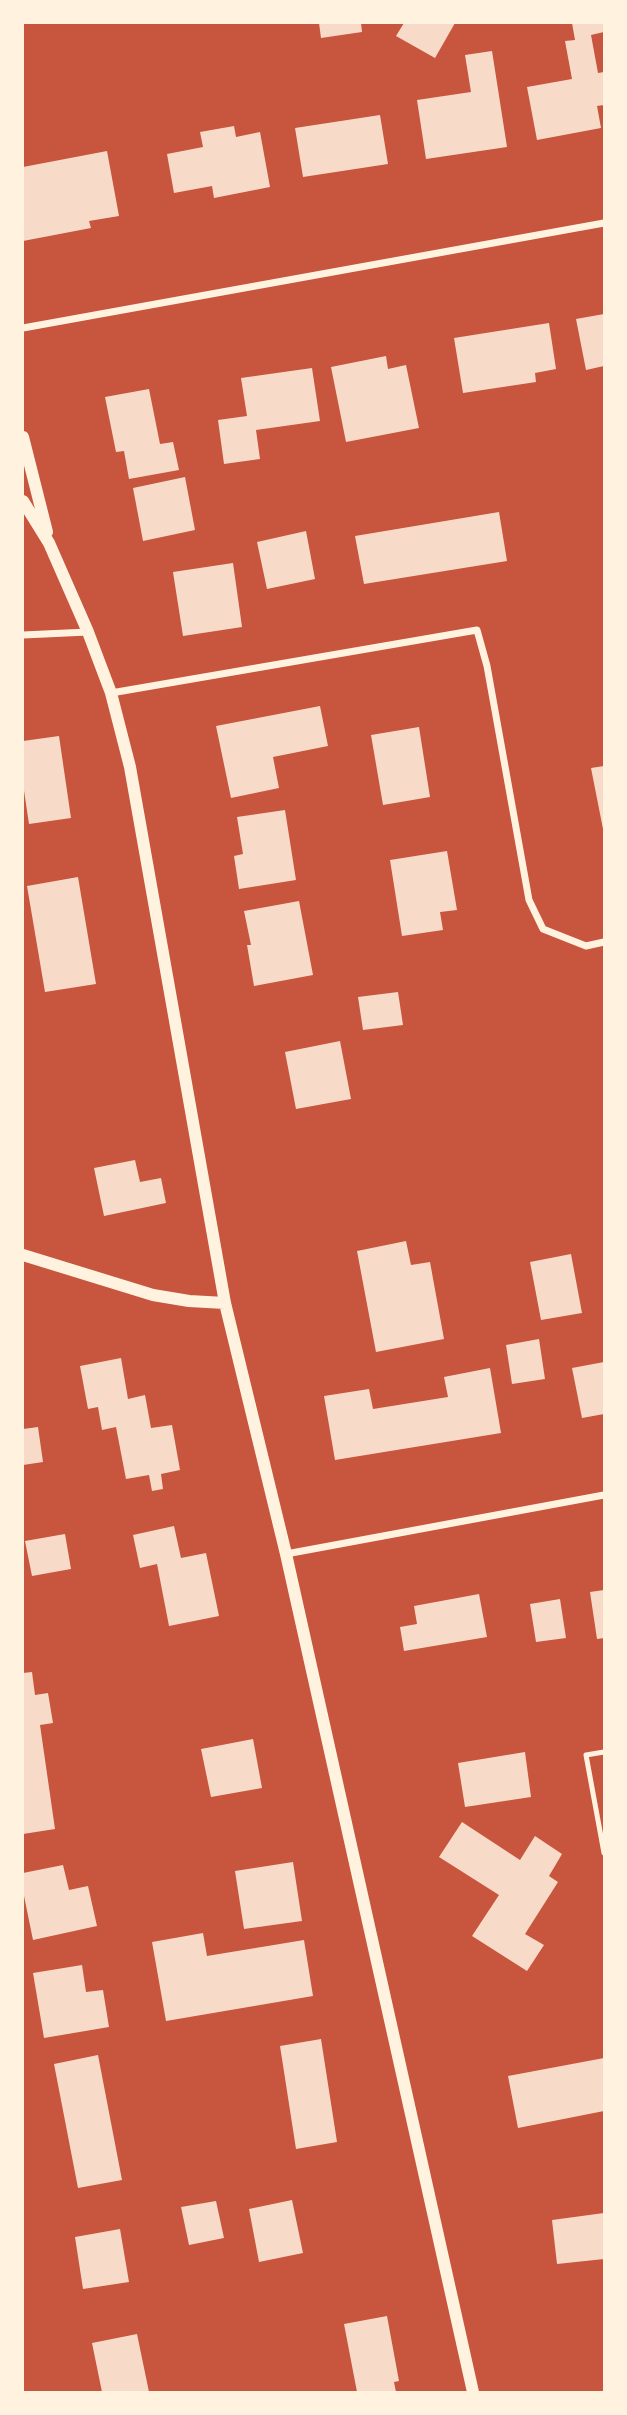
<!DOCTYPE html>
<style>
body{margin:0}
#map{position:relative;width:627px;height:2415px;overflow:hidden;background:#c8553d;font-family:"Nunito Sans",sans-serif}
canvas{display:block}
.frame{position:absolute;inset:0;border:24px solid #fff3e0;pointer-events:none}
</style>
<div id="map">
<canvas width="627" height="2415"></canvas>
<div class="frame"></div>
</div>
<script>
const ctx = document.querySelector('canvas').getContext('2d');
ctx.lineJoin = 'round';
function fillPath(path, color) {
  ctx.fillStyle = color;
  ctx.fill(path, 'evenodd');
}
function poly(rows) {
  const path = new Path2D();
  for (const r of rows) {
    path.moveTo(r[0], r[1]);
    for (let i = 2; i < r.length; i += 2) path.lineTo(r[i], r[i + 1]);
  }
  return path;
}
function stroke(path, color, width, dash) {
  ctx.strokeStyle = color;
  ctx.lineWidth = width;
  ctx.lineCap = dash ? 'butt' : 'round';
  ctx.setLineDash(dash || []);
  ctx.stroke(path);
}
fillPath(poly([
 [319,23,361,23,362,32,321,38],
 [404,23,455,23,435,58,396,36],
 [572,23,604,23,604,32,591,35,598,73,604,72,604,105,597,106,601,128,537,140,527,87,572,79,565,41,575,40],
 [492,51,507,147,426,159,417,100,471,92,465,55],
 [380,115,388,164,303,177,295,128],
 [234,126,236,137,260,132,270,187,214,198,212,186,174,193,167,154,203,147,200,132],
 [107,151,119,216,89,221,91,228,23,241,23,167],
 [604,314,604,366,586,370,576,319],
 [549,323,556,369,535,373,536,382,463,393,454,338],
 [386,356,388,369,406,365,419,428,346,442,331,367],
 [312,368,320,421,256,430,260,459,224,464,218,420,247,416,241,378],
 [149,389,160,444,173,442,179,470,129,479,124,451,116,452,105,397],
 [185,477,195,530,143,541,133,488],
 [499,512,507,561,364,584,355,536],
 [306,531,315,579,267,589,257,542],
 [233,563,242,627,183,636,173,572],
 [320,706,328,746,273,757,279,788,231,798,216,726],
 [419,727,430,797,383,805,371,735],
 [59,736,71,818,29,824,23,784,23,741],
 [604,766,604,829,603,829,591,768],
 [285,810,296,880,239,889,234,856,243,854,237,817],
 [447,851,457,910,440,912,443,930,402,936,390,860],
 [78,877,96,984,45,992,27,886],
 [299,901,313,975,254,986,247,945,251,945,244,911],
 [398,992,403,1025,363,1030,358,997],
 [340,1041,351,1099,296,1109,285,1052],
 [135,1160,140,1182,161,1178,166,1203,104,1216,94,1168],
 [406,1241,411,1265,430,1262,444,1339,376,1352,357,1251],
 [571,1254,582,1313,541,1320,530,1262],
 [539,1339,545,1379,512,1384,506,1345],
 [121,1358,128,1399,145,1395,151,1428,172,1425,180,1470,161,1474,163,1489,152,1491,149,1475,126,1479,116,1427,102,1430,98,1407,88,1409,80,1366],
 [604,1362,604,1414,582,1418,572,1368],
 [490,1368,501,1433,335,1460,324,1396,369,1389,373,1409,448,1397,444,1377],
 [38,1427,43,1462,23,1465,23,1429],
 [174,1526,181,1558,206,1553,219,1616,169,1626,157,1564,140,1568,133,1535],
 [65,1534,71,1569,32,1576,25,1541],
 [604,1590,604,1638,597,1639,590,1592],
 [479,1594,487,1637,404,1651,400,1627,417,1624,414,1606],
 [560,1599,566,1638,536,1642,530,1604],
 [32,1672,35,1695,48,1693,53,1723,40,1725,55,1829,23,1834,23,1673],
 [253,1739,262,1788,211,1797,201,1749],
 [525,1752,531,1797,465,1807,458,1763],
 [462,1822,520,1860,535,1836,562,1854,549,1876,558,1882,525,1934,544,1945,527,1971,472,1936,499,1895,439,1857],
 [293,1862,302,1921,244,1929,235,1871],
 [63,1865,69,1890,88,1886,97,1926,33,1940,23,1891,23,1873],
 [203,1933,207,1956,304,1940,313,1996,166,2021,152,1942],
 [82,1965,86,1992,103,1990,109,2027,44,2038,33,1973],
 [321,2039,337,2142,296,2149,280,2046],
 [98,2055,122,2180,78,2188,54,2064],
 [604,2058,604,2111,518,2128,508,2076],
 [292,2200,303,2253,259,2262,249,2209],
 [216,2201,224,2238,189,2245,181,2207],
 [604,2213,604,2259,557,2264,552,2220],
 [120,2229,129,2282,83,2289,75,2237],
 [387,2316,399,2381,394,2382,396,2392,357,2392,344,2324],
 [137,2334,149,2392,102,2392,92,2343]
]), '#f7dbc8');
stroke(poly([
 [604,1752,586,1755,604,1853]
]), '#fff3e0', 5);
stroke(poly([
 [23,328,604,223],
 [23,635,88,632],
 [111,693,477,630,487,666,529,900,543,929,586,946,604,942],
 [286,1554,604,1495]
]), '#fff3e0', 7);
stroke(poly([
 [23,437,47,532],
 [23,501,49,543,88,632,111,693,130,767,225,1303,286,1554,473,2392],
 [23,1255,153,1295,189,1301,225,1303]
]), '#fff3e0', 12);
</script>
